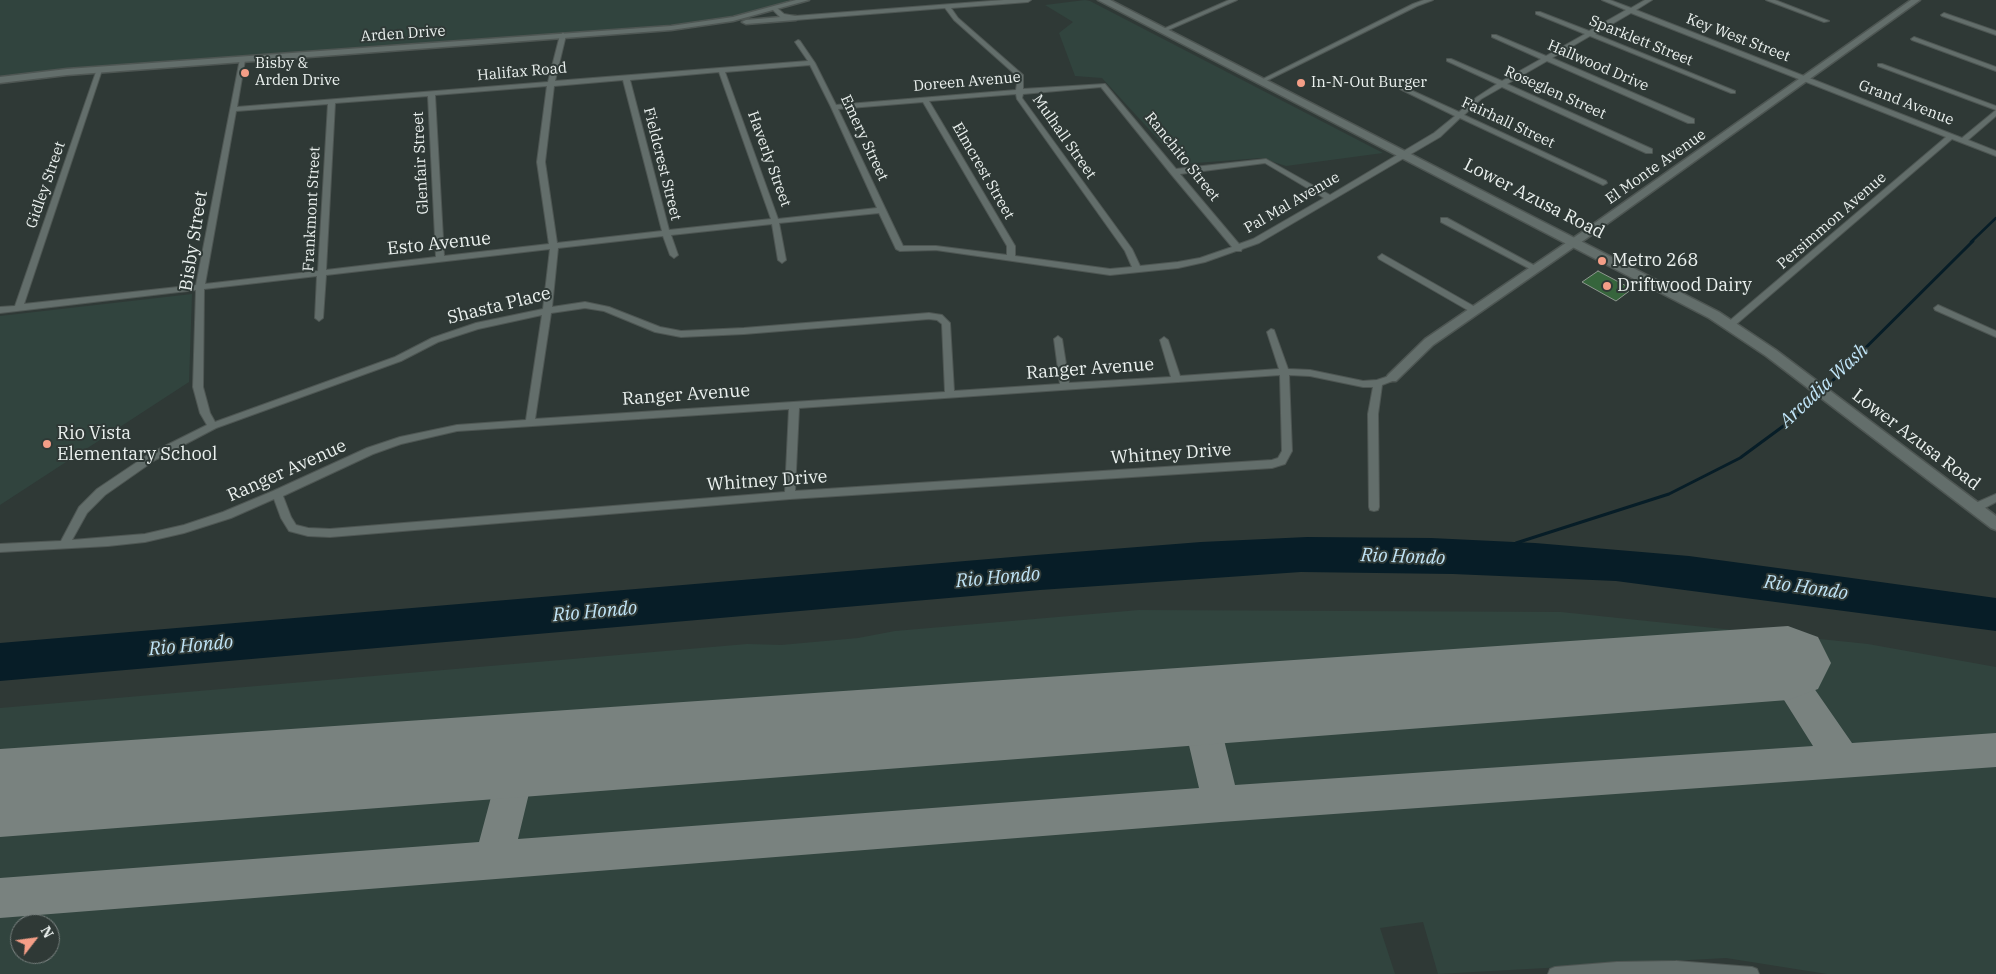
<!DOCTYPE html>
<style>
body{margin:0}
#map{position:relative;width:1996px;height:974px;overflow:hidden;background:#2f3936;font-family:"IBM Plex Serif",serif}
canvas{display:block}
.north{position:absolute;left:10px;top:914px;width:50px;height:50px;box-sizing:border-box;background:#2f3936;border:1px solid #7a8280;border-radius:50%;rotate:60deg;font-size:14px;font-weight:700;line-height:20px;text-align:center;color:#eaf0ee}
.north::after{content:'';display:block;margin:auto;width:18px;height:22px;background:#f49e87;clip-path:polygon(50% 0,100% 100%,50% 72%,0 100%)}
</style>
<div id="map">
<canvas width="1996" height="974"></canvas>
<div class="north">N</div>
</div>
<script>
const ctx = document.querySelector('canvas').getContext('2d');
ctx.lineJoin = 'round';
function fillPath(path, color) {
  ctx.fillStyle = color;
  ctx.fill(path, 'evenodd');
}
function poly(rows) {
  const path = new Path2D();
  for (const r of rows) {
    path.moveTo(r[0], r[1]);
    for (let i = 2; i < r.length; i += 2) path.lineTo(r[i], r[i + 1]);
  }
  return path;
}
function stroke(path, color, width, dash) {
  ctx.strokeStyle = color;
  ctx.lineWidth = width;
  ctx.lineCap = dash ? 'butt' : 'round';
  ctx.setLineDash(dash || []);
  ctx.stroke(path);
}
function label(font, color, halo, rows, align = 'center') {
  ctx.font = font + ' "IBM Plex Serif",serif';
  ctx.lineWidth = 4;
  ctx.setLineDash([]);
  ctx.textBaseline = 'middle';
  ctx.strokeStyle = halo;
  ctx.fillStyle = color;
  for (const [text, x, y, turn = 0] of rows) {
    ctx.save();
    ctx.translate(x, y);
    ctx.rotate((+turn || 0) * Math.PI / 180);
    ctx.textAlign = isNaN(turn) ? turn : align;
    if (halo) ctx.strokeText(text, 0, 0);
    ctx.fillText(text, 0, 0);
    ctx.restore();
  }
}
fillPath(poly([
 [0,0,787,0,789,1,775,5,775,9,694,25,0,80],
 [1085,0,1090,1,1383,153,1286,166,1261,158,1183,164,1179,162,1102,78,1075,76,1059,33,1073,22,1045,5],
 [192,294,189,382,0,505,0,316],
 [1139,610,1561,612,1868,644,1996,667,1996,974,1827,974,1726,958,1438,974,1423,922,1380,928,1395,974,0,974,0,708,747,644,781,645,858,638,895,631],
 [20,924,50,924,50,954,20,954]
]), '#31443e');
fillPath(poly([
 [1307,537,1431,538,1535,543,1689,556,1837,576,1996,598,1996,631,1616,581,1453,574,1301,572,1040,590,0,681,0,643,1036,555,1201,542]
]), '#071d27');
stroke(poly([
 [1971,242,1996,218]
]), '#071d27', 2.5);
stroke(poly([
 [1516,543,1669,494,1740,458,1797,416,1973,241]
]), '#071d27', 3);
fillPath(poly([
 [1779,650,1791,655,1852,743,1996,733,1996,767,1221,822,0,918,0,878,479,842,502,756,507,744,520,739,533,744,538,756,518,839,1199,788,1180,707,1186,696,1198,691,1210,696,1216,707,1235,785,1813,746,1762,665,1767,655,1779,650]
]), '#79827f');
fillPath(poly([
 [1788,626,1818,637,1831,663,1818,689,1788,700,0,837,0,749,1788,626]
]), '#79827f');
const building = poly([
 [1598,271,1632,289,1616,301,1582,282,1598,271]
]);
fillPath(building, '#36653c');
stroke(building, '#8e978f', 1);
const minor = poly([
 [1004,0,1031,0,1028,2,951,8,958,18,1023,75,1023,89,1105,84,1176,169,1266,159,1330,195,1434,133,1455,116,1400,89,1400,87,1404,87,1459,112,1477,97,1497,84,1447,61,1447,59,1451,59,1502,81,1541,59,1492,37,1492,35,1496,35,1546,56,1585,34,1536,14,1536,12,1540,12,1589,31,1626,10,1602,0,1610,0,1631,8,1645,0,1652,0,1636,10,1962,138,1996,110,1878,66,1878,64,1882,64,1996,106,1996,116,1968,140,1996,151,1996,156,1952,139,1733,327,1727,327,1726,325,1727,323,1946,137,1631,13,1595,34,1735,91,1735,93,1731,93,1590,36,1552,58,1694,119,1694,123,1688,123,1547,61,1507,84,1652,149,1652,153,1646,153,1502,87,1481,99,1464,115,1606,181,1607,183,1603,185,1460,118,1440,137,1259,243,1242,249,1241,251,1236,251,1205,262,1178,268,1110,275,936,250,900,251,896,249,879,213,779,223,786,260,782,263,778,260,772,224,671,235,678,255,674,258,670,255,663,236,558,248,552,307,585,302,609,307,660,327,681,331,744,328,929,313,942,315,950,323,954,391,1060,384,1054,339,1058,336,1062,339,1069,383,1171,377,1160,340,1164,337,1168,340,1180,376,1279,369,1267,332,1271,329,1274,330,1288,369,1310,370,1363,381,1377,380,1392,375,1397,378,1395,380,1382,385,1378,414,1379,507,1378,510,1374,511,1370,510,1369,507,1368,414,1373,387,1363,387,1310,376,1289,375,1292,451,1285,464,1272,468,790,499,330,537,308,536,289,531,281,518,274,499,231,518,184,533,145,542,108,546,0,552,0,544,61,541,79,507,97,489,149,454,207,425,200,413,193,387,196,290,0,313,0,307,15,306,97,69,102,70,24,304,196,285,240,59,245,60,237,107,548,82,560,35,563,33,566,35,555,81,808,61,795,42,798,40,800,41,815,63,836,105,1016,90,1018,77,954,20,945,8,795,20,780,17,773,10,773,8,777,8,784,14,795,16,1004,0],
 [810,65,831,107,877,208,778,219,725,72,810,65],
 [719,72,771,219,669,230,630,80,719,72],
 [623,80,662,231,557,243,545,162,554,86,623,80],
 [547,86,537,162,549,244,444,256,435,95,547,86],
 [1101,87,1171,174,1232,247,1200,258,1178,262,1140,266,1132,249,1022,98,1023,94,1101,87],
 [1016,94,1017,99,1125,251,1132,267,1110,269,1015,256,1015,246,929,101,1016,94],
 [428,96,436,257,326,270,335,103,428,96],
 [923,102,1007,246,1007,255,936,246,903,246,838,109,923,102],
 [328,104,318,271,205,284,236,111,328,104],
 [1265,163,1324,198,1253,239,1239,244,1180,174,1265,163],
 [550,249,543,309,476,323,432,338,395,357,215,422,210,413,203,387,204,289,317,276,315,318,319,321,323,318,326,275,550,249],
 [585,308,604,311,655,332,681,337,744,334,929,319,937,320,942,324,945,392,535,419,551,313,585,308],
 [542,315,526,420,457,425,400,437,367,448,273,491,223,512,184,525,145,534,72,540,87,513,105,495,155,460,216,428,401,361,438,342,478,329,542,315],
 [1280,375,1282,451,1278,458,1272,460,795,491,799,408,1280,375],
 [789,409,785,492,330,529,308,528,296,525,291,517,283,496,373,454,401,444,457,431,789,409],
 [1229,0,1237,0,1166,31,1161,30,1229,0],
 [1424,0,1433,0,1417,6,1264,82,1259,81,1413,4,1424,0],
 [1766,0,1775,0,1829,21,1824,22,1766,0],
 [1944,13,1996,31,1996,35,1942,16,1941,15,1944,13],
 [1914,37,1996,67,1996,71,1912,40,1911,39,1914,37],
 [1441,218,1447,218,1539,268,1538,270,1532,270,1441,222,1441,218],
 [1382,254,1477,308,1478,310,1474,313,1471,312,1379,259,1378,257,1382,254],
 [1938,305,1996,331,1996,337,1935,310,1934,308,1938,305],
 [1996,494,1996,502,1979,511,1971,511,1970,508,1971,505,1996,494],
 [1676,961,1752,967,1757,969,1759,974,1548,974,1550,969,1555,967,1617,962,1676,961]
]);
const tertiary = poly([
 [796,0,809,0,733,21,671,30,67,75,0,83,0,77,67,69,671,26,733,17,796,0],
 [1911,0,1920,0,1590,236,1433,345,1396,381,1388,381,1386,378,1388,375,1425,339,1582,232,1911,0],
 [793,16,796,16,796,20,746,24,742,22,746,20,793,16]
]);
const secondary = poly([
 [1098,0,1110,0,1719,312,1776,350,1996,516,1996,530,1991,528,1766,356,1709,318,1098,0]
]);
stroke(minor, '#4e5653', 2);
stroke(tertiary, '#4e5653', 3);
stroke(secondary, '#4e5653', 3);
fillPath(minor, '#636e6b');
fillPath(tertiary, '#636e6b');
fillPath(secondary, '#636e6b');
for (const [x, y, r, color] of [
 [245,73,5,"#f49e87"],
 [1301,83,5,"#f49e87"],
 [1602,261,5,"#f49e87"],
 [1607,286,5,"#f49e87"],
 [47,444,5,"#f49e87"]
]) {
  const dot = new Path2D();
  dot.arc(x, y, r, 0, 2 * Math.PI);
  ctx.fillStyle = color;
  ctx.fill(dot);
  stroke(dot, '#2f3936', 2);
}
label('15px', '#eaf0ee', '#2f3936', [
 ["Arden Drive",403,34,-4],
 ["Key West Street",1738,38,21],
 ["Sparklett Street",1641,41,22],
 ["Hallwood Drive",1598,66,23],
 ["Halifax Road",522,72,-5],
 ["Doreen Avenue",967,82,-5],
 ["Roseglen Street",1555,93,24],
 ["Grand Avenue",1906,103,21],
 ["Fairhall Street",1508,123,25],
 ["Mulhall Street",1064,137,55],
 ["Emery Street",864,138,65],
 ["Ranchito Street",1182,157,51],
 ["Haverly Street",769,159,70],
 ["Glenfair Street",421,163,-93],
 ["Fieldcrest Street",662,164,76],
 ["El Monte Avenue",1656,167,-35],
 ["Elmcrest Street",983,171,60],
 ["Gidley Street",46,185,-71],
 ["Pal Mal Avenue",1292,203,-30],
 ["Frankmont Street",312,209,-87],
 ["Persimmon Avenue",1832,221,-41]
]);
label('15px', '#eaf0ee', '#2f3936', [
 ["Bisby &",255,64],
 ["Arden Drive",255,81],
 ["In-N-Out Burger",1311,83]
], 'left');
label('18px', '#eaf0ee', '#2f3936', [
 ["Lower Azusa Road",1534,199,27],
 ["Bisby Street",194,241,-81],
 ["Esto Avenue",439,244,-6],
 ["Shasta Place",499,306,-14],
 ["Ranger Avenue",1090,369,-4],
 ["Ranger Avenue",686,395,-4],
 ["Lower Azusa Road",1916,440,37],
 ["Whitney Drive",1171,454,-4],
 ["Ranger Avenue",287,471,-24],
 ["Whitney Drive",767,481,-4]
]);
label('18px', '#eaf0ee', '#2f3936', [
 ["Metro 268",1612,261],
 ["Driftwood Dairy",1617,286],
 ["Rio Vista",57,434],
 ["Elementary School",57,455]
], 'left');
label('italic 19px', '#c1e5f8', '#2f3936', [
 ["Arcadia Wash",1824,386,-43],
 ["Rio Hondo",1403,557,2],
 ["Rio Hondo",998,578,-5],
 ["Rio Hondo",1806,588,8],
 ["Rio Hondo",595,612,-5],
 ["Rio Hondo",191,646,-5]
]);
</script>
